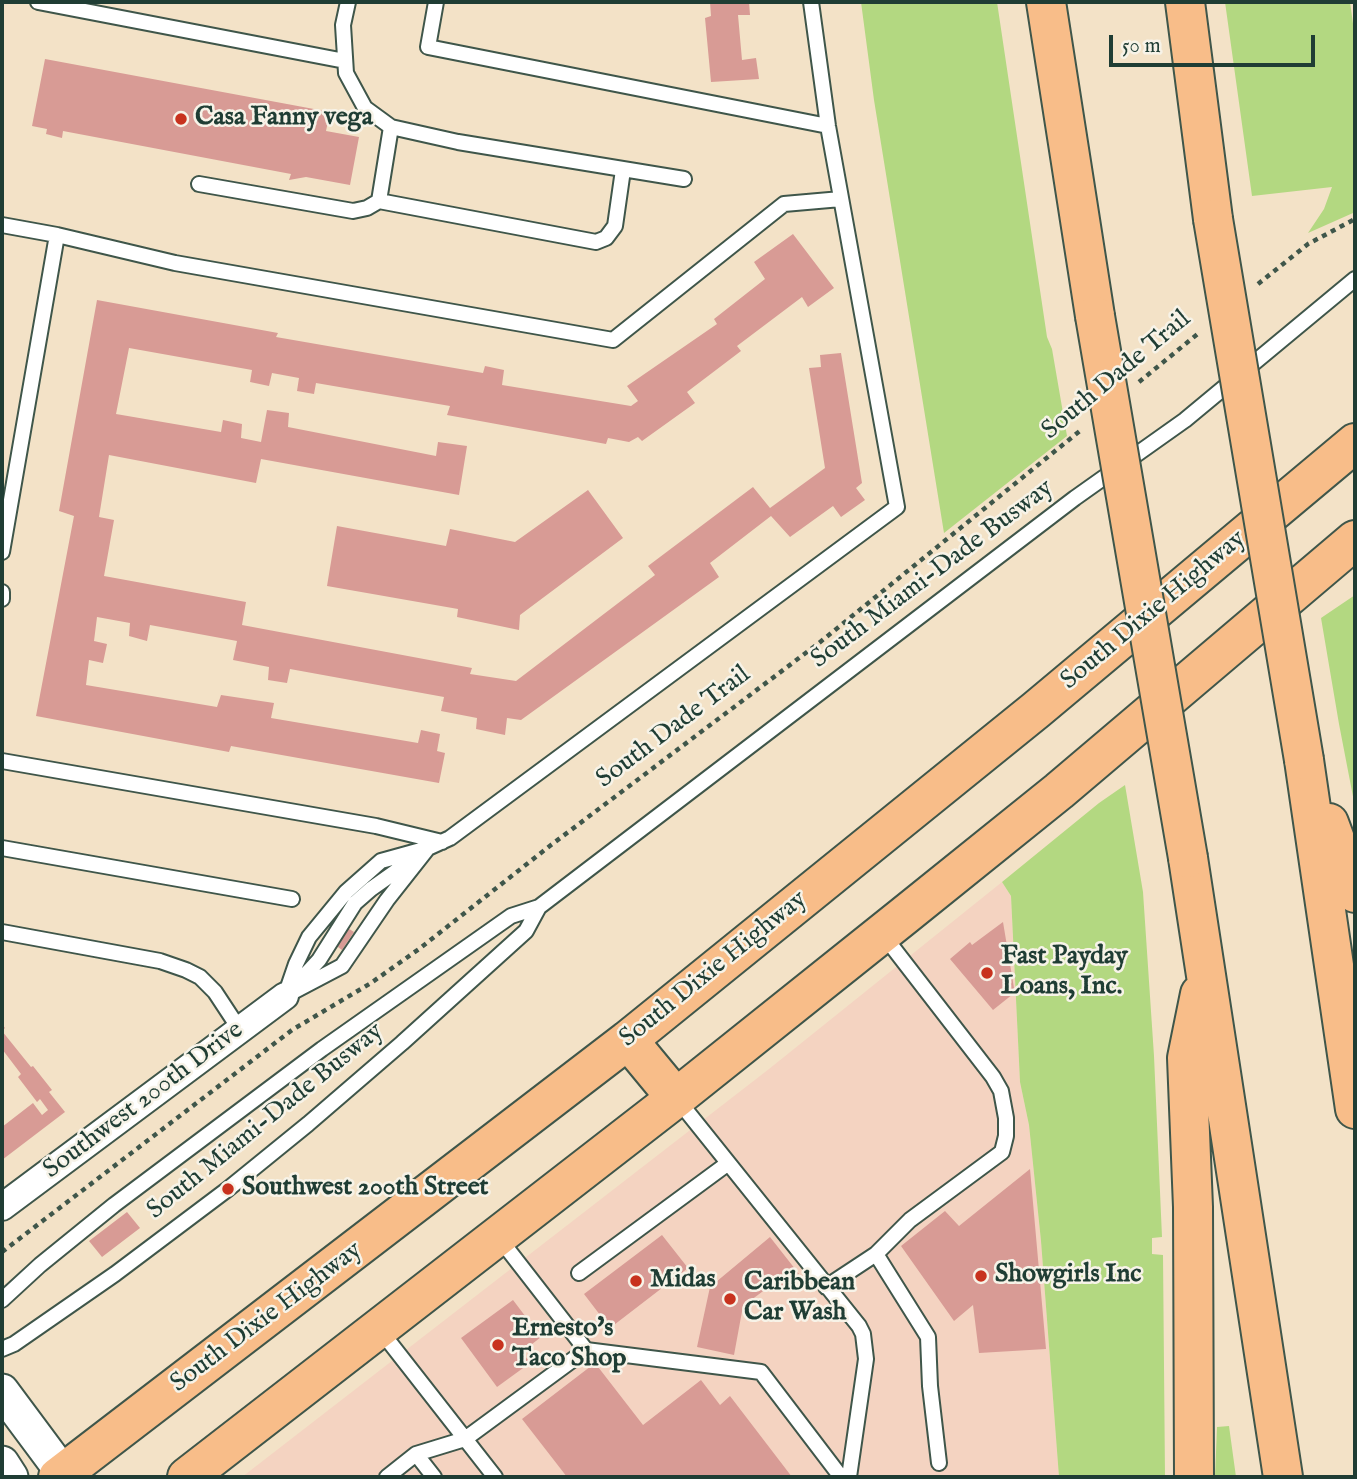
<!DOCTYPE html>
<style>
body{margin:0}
#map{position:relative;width:1357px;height:1479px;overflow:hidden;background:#f3e2c7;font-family:"IM FELL English",serif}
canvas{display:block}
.frame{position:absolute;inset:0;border:4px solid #1f3d34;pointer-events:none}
.scale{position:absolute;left:1109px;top:35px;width:206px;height:32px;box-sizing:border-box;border:4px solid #1f3d34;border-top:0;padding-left:9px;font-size:21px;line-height:24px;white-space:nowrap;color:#1f3d34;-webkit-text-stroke:5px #f7f3e8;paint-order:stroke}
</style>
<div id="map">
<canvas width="1357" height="1479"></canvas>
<div class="frame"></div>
<div class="scale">50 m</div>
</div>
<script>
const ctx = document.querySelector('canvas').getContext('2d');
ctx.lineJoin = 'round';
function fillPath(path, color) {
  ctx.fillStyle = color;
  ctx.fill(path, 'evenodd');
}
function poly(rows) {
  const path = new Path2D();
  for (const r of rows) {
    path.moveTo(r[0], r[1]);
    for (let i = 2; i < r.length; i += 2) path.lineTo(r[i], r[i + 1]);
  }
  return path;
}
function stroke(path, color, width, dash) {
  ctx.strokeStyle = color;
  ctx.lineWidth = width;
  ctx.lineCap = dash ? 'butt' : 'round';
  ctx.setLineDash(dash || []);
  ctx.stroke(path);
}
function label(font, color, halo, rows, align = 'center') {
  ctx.font = font + ' "IM FELL English",serif';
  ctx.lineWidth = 5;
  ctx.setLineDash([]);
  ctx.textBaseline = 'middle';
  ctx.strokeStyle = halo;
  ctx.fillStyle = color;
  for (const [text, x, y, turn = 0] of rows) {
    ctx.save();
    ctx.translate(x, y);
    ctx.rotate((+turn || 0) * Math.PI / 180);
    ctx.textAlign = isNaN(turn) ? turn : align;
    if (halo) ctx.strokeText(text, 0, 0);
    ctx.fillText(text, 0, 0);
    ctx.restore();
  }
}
fillPath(poly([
 [1002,882,1011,896,1020,1082,1029,1125,1041,1241,1059,1477,242,1477,769,1069]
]), '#f4d3c1');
fillPath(poly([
 [861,2,997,2,1047,337,1052,349,1067,436,944,533,874,100],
 [1225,2,1350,2,1355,38,1355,211,1353,213,1308,233,1324,209,1332,187,1252,196],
 [1355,595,1355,807,1339,724,1321,618],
 [1125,785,1143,892,1154,1056,1162,1237,1152,1238,1152,1254,1163,1255,1165,1477,1059,1477,1041,1241,1029,1125,1020,1082,1011,896,1002,882,1099,803],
 [1229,1426,1236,1477,1215,1477,1217,1427]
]), '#b3d881');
fillPath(poly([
 [710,2,749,2,750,15,738,15,742,60,756,58,759,79,711,82,705,18,711,16],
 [45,59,330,112,326,131,359,137,350,185,306,177,289,180,291,174,63,131,62,138,46,134,47,129,32,126],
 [793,234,834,288,808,307,802,297,737,346,741,351,687,392,695,403,642,441,638,437,629,442,608,438,606,444,447,415,450,406,316,383,314,394,297,391,299,378,272,373,269,386,250,382,252,370,129,348,116,414,221,432,223,420,242,424,241,438,261,442,267,410,289,413,288,427,436,456,438,442,467,446,459,495,261,459,256,483,109,455,99,517,114,520,104,576,246,602,242,625,472,668,470,674,516,681,655,575,648,566,753,487,770,508,825,468,809,368,821,367,820,355,841,353,862,483,856,488,865,500,841,517,833,506,790,537,771,516,710,563,719,577,521,720,507,718,505,735,476,729,477,718,441,711,444,697,290,669,287,683,268,680,269,667,233,660,237,641,150,625,147,641,129,636,130,623,97,617,94,641,107,644,103,663,89,660,86,685,217,707,221,695,274,703,271,718,418,743,421,730,440,734,437,751,445,753,439,783,231,746,229,752,36,716,74,516,59,511,97,300,278,333,276,337,483,373,485,366,504,370,502,385,631,406,638,401,627,386,717,324,714,319,765,279,754,262],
 [588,490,623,538,520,615,519,630,457,617,458,609,327,586,337,526,446,546,450,529,515,542],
 [1003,922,1014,988,1010,991,1013,994,993,1010,950,959,970,942,972,945],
 [346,927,354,932,342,950,334,944],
 [2,1024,5,1028,2,1031,31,1067,33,1066,52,1090,49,1092,65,1112,2,1160,2,1127,33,1103,42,1115,48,1110,40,1099,37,1102,18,1077,21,1074,2,1049],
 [1030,1169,1046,1349,979,1353,973,1305,954,1321,901,1246,945,1211,959,1226],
 [127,1212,140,1228,102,1257,89,1241],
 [662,1235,688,1268,610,1328,584,1294],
 [770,1237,799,1274,775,1292,770,1286,743,1306,734,1355,697,1347,710,1287],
 [513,1300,541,1337,522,1352,530,1363,497,1387,461,1338],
 [595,1363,643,1425,701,1380,720,1405,730,1396,792,1477,567,1477,522,1419]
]), '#d89b95');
const service = poly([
 [38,2,345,61],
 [348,2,343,25,346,73,365,108,391,127,458,142,684,179],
 [436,2,428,47,828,126],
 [199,184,353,211,367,208,379,201,596,242,606,238,615,226,623,170],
 [379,201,391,127],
 [2,225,57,235],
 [2,552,57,235,175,263,613,340,784,204,841,199],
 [2,592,2,599],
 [2,761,376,826,442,842],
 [2,848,292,899],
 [539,907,1075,498,1185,420,1355,279],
 [2,932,160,961,186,970,200,977,215,992,240,1030],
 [294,987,319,960,355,903,371,889,412,860],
 [285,996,296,964,309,937,346,892,381,861,428,848,450,838,897,507,828,126,811,2],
 [285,996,342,966,387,900,428,848],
 [677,1099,859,1326,863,1334,866,1359,849,1477],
 [876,1254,910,1220,1002,1152,1006,1136,1006,1118,1001,1091,993,1077,884,936],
 [579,1273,727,1164],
 [826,1287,876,1254,928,1337,930,1386,939,1463],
 [2,1300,40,1265,114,1205,322,1049,511,916,539,907,526,931,402,1043,308,1124,228,1189,115,1274,14,1344,2,1349],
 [380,1330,495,1477],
 [586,1350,761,1372,841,1477],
 [416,1454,434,1477],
 [387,1477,416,1454,465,1439,586,1350,499,1238]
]);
const minor = poly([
 [2,1207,285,996]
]);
const tertiary = poly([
 [2,1391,63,1473],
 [2,1463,11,1477]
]);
const trunk = poly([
 [628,1040,676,1098],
 [58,1477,628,1040,1036,710,1355,443],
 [187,1477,676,1098,905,915,1059,791,1355,540]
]);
const motorway = poly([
 [1046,2,1095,316],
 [1185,2,1213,219],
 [1304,760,1355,1109],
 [1329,823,1355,893],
 [1188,858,1283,1477],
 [1194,1477,1193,1207,1187,1058,1200,994]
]);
stroke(service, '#3f564a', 18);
stroke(minor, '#3f564a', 30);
stroke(tertiary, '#3f564a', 37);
stroke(trunk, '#3f564a', 42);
stroke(motorway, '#3f564a', 42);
stroke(poly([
 [1258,284,1308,244,1355,219],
 [1139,382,1200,332],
 [2,1252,292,1030,371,983,419,949,551,845,819,643,1081,430]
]), '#3f564a', 4.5, [5, 5]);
stroke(service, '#fff', 14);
stroke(minor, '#fff', 26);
stroke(tertiary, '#fff', 33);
stroke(trunk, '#f8bd89', 38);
stroke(motorway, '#f8bd89', 38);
const motorwayBridge = poly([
 [1213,219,1304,760],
 [1095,316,1188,858]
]);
stroke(motorwayBridge, '#3f564a', 42, []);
stroke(motorwayBridge, '#f8bd89', 38);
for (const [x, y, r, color] of [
 [181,119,7,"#c8321e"],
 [987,973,7,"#c8321e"],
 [228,1189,7,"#c8321e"],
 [981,1276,7,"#c8321e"],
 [636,1281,7,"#c8321e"],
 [730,1299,7,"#c8321e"],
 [498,1345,7,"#c8321e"]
]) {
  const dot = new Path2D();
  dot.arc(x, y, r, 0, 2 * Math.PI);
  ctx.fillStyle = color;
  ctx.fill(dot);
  stroke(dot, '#f7f3e8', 2.5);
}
label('bold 26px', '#1f3d34', '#f7f3e8', [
 ["Casa Fanny vega",195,119],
 ["Fast Payday",1001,958],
 ["Loans, Inc.",1001,988],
 ["Southwest 200th Street",242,1189],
 ["Showgirls Inc",995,1276],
 ["Midas",650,1281],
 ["Caribbean",744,1284],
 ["Car Wash",744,1314],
 ["Ernesto's",512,1330],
 ["Taco Shop",512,1360]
], 'left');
label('26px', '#1f3d34', '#f7f3e8', [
 ["South Dade Trail",1117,376,-40],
 ["South Miami-Dade Busway",933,575,-37],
 ["South Dixie Highway",1154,611,-40],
 ["South Dade Trail",674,728,-37],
 ["South Dixie Highway",714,970,-39],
 ["Southwest 200th Drive",144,1101,-37],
 ["South Miami-Dade Busway",266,1122,-39],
 ["South Dixie Highway",267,1318,-37]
]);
</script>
